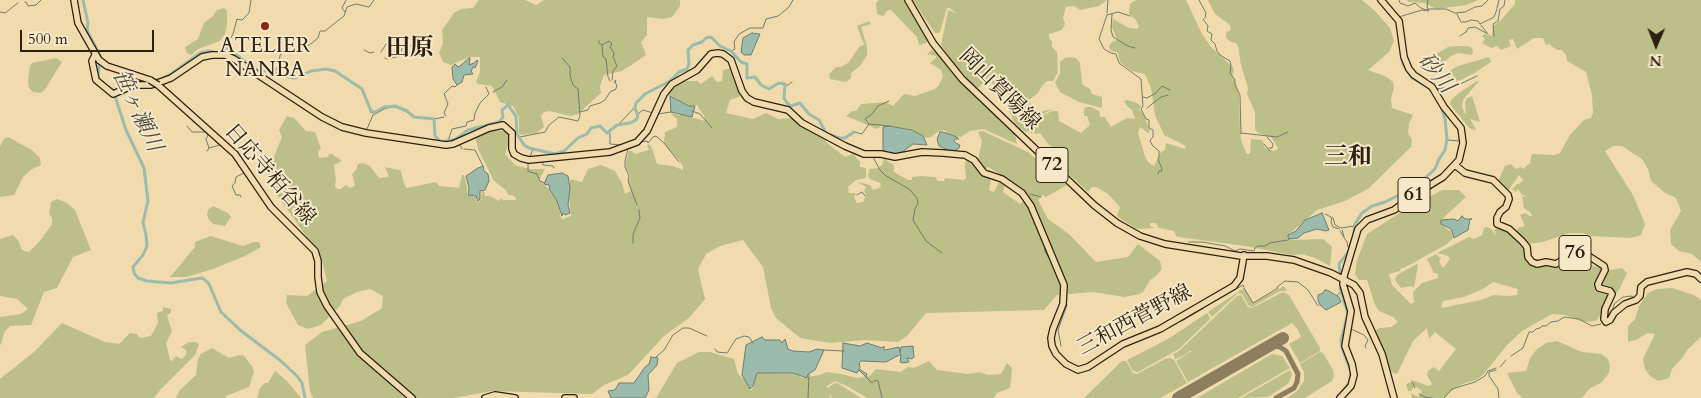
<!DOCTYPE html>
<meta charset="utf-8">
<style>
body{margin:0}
#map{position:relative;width:1701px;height:398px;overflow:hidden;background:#f1dbac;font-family:Cardo,serif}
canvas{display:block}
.north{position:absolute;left:1631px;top:20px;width:50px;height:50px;-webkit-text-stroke:4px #f6e8c9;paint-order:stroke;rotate:181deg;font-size:14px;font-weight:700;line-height:20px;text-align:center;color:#2c2013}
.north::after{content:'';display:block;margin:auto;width:18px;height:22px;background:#2c2013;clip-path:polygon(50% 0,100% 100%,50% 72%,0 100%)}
.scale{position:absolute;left:20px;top:30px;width:134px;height:22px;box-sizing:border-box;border:2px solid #2c2013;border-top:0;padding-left:6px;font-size:15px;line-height:18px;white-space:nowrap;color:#2c2013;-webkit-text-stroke:4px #f6e8c9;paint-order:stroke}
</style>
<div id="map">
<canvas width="1701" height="398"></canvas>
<div class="north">N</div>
<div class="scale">500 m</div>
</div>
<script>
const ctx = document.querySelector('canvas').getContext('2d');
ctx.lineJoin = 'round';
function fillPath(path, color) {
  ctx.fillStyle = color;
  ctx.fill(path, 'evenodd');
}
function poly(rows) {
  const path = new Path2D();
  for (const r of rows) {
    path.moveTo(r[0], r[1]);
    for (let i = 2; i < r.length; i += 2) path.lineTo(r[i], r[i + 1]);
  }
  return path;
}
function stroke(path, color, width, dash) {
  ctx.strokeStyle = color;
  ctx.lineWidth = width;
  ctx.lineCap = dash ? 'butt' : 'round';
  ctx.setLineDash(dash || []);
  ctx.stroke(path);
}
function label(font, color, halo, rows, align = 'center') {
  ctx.font = font + ' Cardo,"Noto Serif JP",serif';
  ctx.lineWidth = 4;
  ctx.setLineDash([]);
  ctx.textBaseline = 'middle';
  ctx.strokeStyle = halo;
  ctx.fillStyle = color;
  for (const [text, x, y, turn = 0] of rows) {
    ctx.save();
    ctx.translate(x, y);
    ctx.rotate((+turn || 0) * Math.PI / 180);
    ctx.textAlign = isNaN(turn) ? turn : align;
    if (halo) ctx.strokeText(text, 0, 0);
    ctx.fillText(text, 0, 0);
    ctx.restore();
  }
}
fillPath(poly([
 [479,0,525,0,536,5,544,0,680,0,680,6,672,17,663,19,647,17,647,35,641,42,646,55,622,71,604,75,600,86,601,93,578,114,570,116,550,111,544,112,541,116,544,127,536,133,522,135,519,133,519,117,513,106,500,102,492,86,478,84,476,82,480,72,480,57,469,57,451,65,443,62,439,53,443,43,442,30,454,13,461,9,473,8],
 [879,0,905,0,929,40,926,43,919,45,917,37,891,10,888,10,883,16,877,14,876,3],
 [913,0,1107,0,1099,6,1080,10,1074,6,1066,7,1063,18,1065,24,1062,30,1049,34,1049,38,1052,42,1052,47,1057,52,1058,72,1053,81,1047,81,1042,86,1038,93,1029,100,1034,113,1053,109,1030,121,1033,130,1032,134,1029,131,1026,132,1021,129,1014,122,1009,111,1009,95,987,80,978,88,974,86,950,59,941,45,948,11,949,10,957,14,950,8,947,8,941,29,939,33,935,33],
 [1136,0,1186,0,1202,34,1211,47,1233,67,1234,71,1232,76,1237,86,1239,96,1240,134,1242,143,1247,154,1250,154,1251,139,1262,140,1265,148,1274,151,1277,150,1278,148,1271,137,1258,133,1255,129,1255,112,1247,94,1248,88,1241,65,1238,46,1236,43,1231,42,1226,38,1226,32,1231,30,1230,25,1215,14,1208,0,1362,0,1375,11,1390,28,1394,41,1389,52,1368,70,1387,77,1393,82,1394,88,1391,99,1392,108,1413,115,1409,124,1408,133,1412,140,1411,147,1368,189,1345,201,1317,210,1288,235,1287,239,1291,240,1323,239,1332,247,1330,266,1315,258,1302,254,1292,255,1245,246,1179,237,1176,236,1174,231,1159,228,1156,223,1150,223,1150,226,1155,228,1137,229,1118,217,1117,215,1120,207,1108,194,1096,187,1092,187,1088,192,1057,163,1058,151,1048,144,1040,133,1034,134,1035,130,1032,124,1033,120,1052,111,1058,111,1059,121,1081,133,1090,125,1087,116,1084,116,1084,109,1086,107,1091,107,1099,111,1100,117,1105,117,1111,127,1127,118,1135,119,1132,110,1127,106,1124,101,1127,100,1137,103,1141,106,1139,110,1143,113,1150,131,1148,133,1140,127,1138,133,1145,156,1148,162,1154,166,1161,152,1165,150,1166,143,1185,149,1186,146,1164,135,1155,115,1151,88,1145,74,1132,71,1120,62,1118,53,1110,50,1109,46,1112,42,1117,40,1112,27,1113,19,1129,28,1137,29,1139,26,1135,19,1129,14,1130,4],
 [1407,0,1479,0,1466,5,1437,9,1424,3,1408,2],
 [1515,0,1701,0,1701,262,1692,254,1679,251,1671,244,1670,230,1681,211,1676,198,1665,193,1651,181,1648,169,1642,159,1622,146,1613,146,1605,151,1633,195,1645,224,1641,235,1631,238,1591,236,1582,233,1569,233,1543,242,1527,244,1516,233,1518,228,1525,226,1520,215,1525,213,1532,217,1531,213,1524,208,1522,197,1527,196,1522,195,1518,189,1516,192,1512,189,1517,184,1519,184,1523,180,1519,175,1508,191,1498,181,1505,166,1511,164,1516,169,1521,167,1523,169,1530,163,1532,154,1554,155,1560,153,1570,135,1584,120,1591,118,1593,113,1592,95,1586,72,1567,61,1566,55,1562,50,1557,50,1549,44,1546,45,1543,38,1534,38,1517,49,1513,39,1509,40,1511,46,1501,50,1497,46,1491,48,1482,43,1485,39,1482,36,1484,34,1492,36,1493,26,1500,21,1515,4],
 [224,8,227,11,227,25,225,34,220,41,198,49,191,55,187,53,185,47,198,39,204,23,213,16,217,10],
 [869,21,871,24,861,27,867,46,867,55,860,66,851,73,851,78,846,82,830,79,829,74,836,67,840,67,848,63,860,46,864,45,857,26],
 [1459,46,1468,46,1472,48,1473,51,1472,55,1458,53,1451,56,1443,63,1438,64,1435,62,1434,58,1438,53,1448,47],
 [932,50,936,52,951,71,1015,134,1017,144,983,129,970,131,961,137,950,135,944,130,939,131,931,137,926,138,911,129,883,125,877,129,846,116,852,111,856,111,861,104,886,102,893,106,904,94,915,96,935,89,939,85,943,76,941,70,930,63,936,58,936,56,927,54],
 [1070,57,1076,58,1080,63,1082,84,1090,89,1092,94,1102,97,1102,108,1079,102,1060,92,1055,83,1060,73,1060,62,1065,58],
 [1489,57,1491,62,1476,72,1461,80,1453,82,1445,76,1451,70,1458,66],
 [56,58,62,62,44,91,40,93,33,92,29,88,28,81,30,66,32,63],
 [732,68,740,93,739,97,730,100,726,113,753,119,766,113,778,119,791,118,807,128,807,130,811,132,812,130,824,137,827,143,845,157,853,154,860,162,860,167,866,168,866,178,856,180,848,187,849,193,854,193,856,194,854,197,857,203,863,202,866,195,864,191,866,187,857,182,870,185,873,190,881,187,880,183,870,179,868,175,870,169,878,168,882,165,884,159,894,165,894,172,908,180,912,180,912,177,921,176,935,177,938,181,944,181,945,178,964,180,966,178,965,166,966,159,973,164,978,171,991,179,989,190,994,192,999,182,1005,184,1003,192,1020,204,1028,198,1019,186,988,167,984,171,980,167,978,160,982,141,978,132,983,131,1028,152,1067,185,1046,197,1042,195,1038,200,1048,219,1069,234,1096,262,1128,257,1138,244,1160,261,1162,269,1156,276,1150,280,1143,292,1140,294,1125,297,1093,292,1057,295,1044,310,926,313,907,336,898,342,865,340,830,343,800,338,776,318,771,308,763,267,743,240,720,246,706,254,698,269,705,299,689,318,664,336,628,375,604,385,592,394,492,391,454,398,313,398,310,391,305,345,322,332,361,321,382,308,383,296,370,289,357,292,343,299,340,306,321,325,308,329,298,325,286,303,287,295,307,296,327,281,319,249,308,239,270,185,267,174,282,137,279,130,287,116,294,118,306,131,315,132,321,149,318,151,319,158,328,157,329,154,332,154,342,161,334,165,336,179,335,186,337,189,341,189,346,185,350,188,353,187,355,185,352,174,356,170,358,164,363,163,370,166,379,178,389,177,385,167,399,170,401,171,404,184,407,188,436,182,439,186,459,188,462,175,464,175,467,188,467,195,476,197,476,200,478,202,481,199,482,190,484,191,485,196,490,196,499,201,501,198,503,200,516,200,516,198,512,195,508,195,506,190,494,181,478,149,475,136,494,130,506,131,509,134,510,140,505,154,515,165,522,167,530,169,545,169,539,180,548,188,558,203,561,218,563,219,571,216,569,196,570,191,570,179,582,182,588,169,601,165,615,171,622,183,625,194,631,191,628,182,630,178,629,173,626,168,626,162,629,151,632,151,635,154,648,150,649,149,647,145,649,144,652,148,657,164,673,166,683,170,683,167,679,160,667,148,664,142,665,132,677,127,677,119,671,114,672,113,678,115,683,115,705,121,704,115,701,112,697,105,689,106,668,94,670,91,681,81,697,81,701,84,712,76,717,82,722,81,723,70],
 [1477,81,1479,81,1463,100,1462,107,1466,116,1465,102,1467,98,1472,96,1480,122,1470,119,1476,129,1474,130,1469,128,1450,104,1451,100,1459,93],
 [8,137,32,150,40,158,41,165,32,169,23,177,14,195,0,197,0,146,4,139],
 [1442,190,1459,190,1466,197,1441,220,1441,224,1451,232,1453,238,1447,244,1404,268,1401,268,1400,271,1389,274,1392,285,1411,304,1414,302,1413,292,1422,283,1438,278,1438,274,1434,273,1427,259,1436,254,1441,259,1439,261,1443,268,1450,259,1448,256,1437,253,1469,237,1474,239,1482,235,1484,228,1487,227,1491,229,1497,237,1494,230,1500,228,1505,232,1509,230,1525,249,1527,260,1557,266,1570,260,1611,270,1622,268,1627,273,1620,288,1596,321,1583,322,1565,315,1552,314,1522,331,1507,345,1483,375,1476,380,1465,383,1455,388,1444,398,1412,398,1411,393,1418,397,1422,391,1415,386,1411,391,1408,391,1406,384,1415,381,1429,386,1432,384,1427,375,1428,371,1434,367,1439,371,1456,349,1435,332,1429,339,1427,328,1413,341,1397,374,1391,372,1380,340,1374,331,1380,328,1391,327,1398,322,1393,317,1379,311,1375,305,1367,280,1359,280,1355,274,1357,260,1367,234,1398,214],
 [1493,282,1518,289,1517,295,1508,296,1494,295,1481,300,1441,308,1443,301,1464,297,1483,289],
 [57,199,67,203,75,210,91,250,73,257,57,288,44,292,31,325,10,326,5,331,0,346,0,317,21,314,28,309,17,299,0,296,0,239,13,235,18,240,22,250,29,252,39,242,52,224,52,218,49,213,51,202],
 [213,206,228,213,231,217,225,226,213,224,209,220,207,215,208,210],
 [211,236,243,246,253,242,259,242,261,247,245,256,213,269,186,277,170,277,195,247,195,242],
 [1417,264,1418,265,1414,288,1411,286,1401,288,1395,280,1397,275],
 [1284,286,1287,291,1280,291,1252,307,1249,306,1242,294,1238,293,1212,317,1208,312,1244,288,1253,303],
 [1672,288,1694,295,1701,300,1701,337,1687,350,1683,357,1672,369,1669,378,1658,381,1650,376,1645,369,1643,359,1655,334,1648,333,1636,340,1628,342,1628,326,1635,319,1639,306,1648,293,1657,289],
 [1283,292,1289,295,1320,348,1320,351,1300,363,1289,344,1301,337,1298,330,1292,323,1188,382,1176,361,1192,351,1189,351,1188,353,1176,359,1175,359,1173,354,1179,351,1237,296,1241,295,1248,307,1252,308],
 [163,307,171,309,171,312,167,316,172,331,166,343,170,360,172,361,176,356,182,359,186,355,186,350,181,347,189,342,196,342,199,345,195,355,161,389,154,398,0,398,0,379,34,352,62,323,105,342,119,344,130,333,137,334,140,338,151,336,158,323,157,313,163,311],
 [1207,313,1210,318,1209,320,1179,349,1138,372,1133,371,1127,360,1168,339],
 [1557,341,1582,352,1601,354,1608,359,1610,366,1609,373,1601,383,1590,388,1582,398,1522,398,1517,393,1507,373,1526,371,1530,358,1537,349,1546,343],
 [212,348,229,358,240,355,244,356,252,366,254,372,249,387,226,396,226,398,176,398,180,390,196,375,198,359,201,354],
 [699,352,710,352,734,359,738,374,747,382,750,390,752,390,757,373,795,374,802,378,820,375,827,372,841,374,857,378,866,377,871,375,876,369,901,372,908,367,914,368,929,361,937,370,968,374,979,372,988,375,1001,374,1007,363,1012,368,1011,379,1010,388,997,393,994,398,867,398,849,387,835,381,827,386,831,396,829,398,656,398,677,363],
 [1320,352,1323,353,1333,370,1334,376,1332,381,1305,398,1287,398,1297,391,1304,381,1304,372,1300,364],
 [1272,354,1282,356,1290,368,1238,398,1197,398],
 [1170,358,1174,360,1187,383,1160,398,1084,398,1122,361,1126,361,1133,373,1137,374,1165,359],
 [1290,370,1292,375,1289,383,1268,397,1241,398],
 [275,371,287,381,301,398,257,398,260,388,265,383,268,383],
 [835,383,839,384,861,398,831,398,832,397,828,389,829,387]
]), '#bcc088');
const water = poly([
 [752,33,760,34,751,55,744,55,741,52,743,38,752,33],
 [469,58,470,58,469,65,474,63,477,60,478,61,475,68,473,67,471,71,473,74,464,75,462,82,457,85,453,79,452,67,455,64,458,67,460,66,469,58],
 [670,96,689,106,695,106,692,117,671,112,670,96],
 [889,126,912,130,923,136,927,145,913,144,898,155,885,152,883,150,883,127,889,126],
 [940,132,943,132,957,137,959,139,955,139,954,141,956,143,960,145,959,148,954,151,948,150,939,146,937,139,940,132],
 [483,166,484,171,488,174,489,181,485,190,480,191,480,199,478,201,476,196,468,195,469,188,466,176,478,168,483,166],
 [562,173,568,176,570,188,568,205,570,213,565,215,563,213,562,216,557,201,550,190,549,185,544,184,548,175,562,173],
 [1322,213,1329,230,1326,231,1317,229,1304,233,1298,238,1290,239,1288,238,1288,235,1296,231,1305,220,1322,213],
 [1462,216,1465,219,1472,219,1470,219,1468,230,1454,238,1451,229,1441,224,1441,220,1454,219,1458,221,1462,216],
 [1325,290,1327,290,1339,297,1341,302,1326,310,1320,305,1318,300,1318,295,1323,293,1325,290],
 [762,337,765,340,780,340,782,343,785,339,788,349,793,351,809,352,817,349,824,350,815,370,808,374,807,378,793,373,757,373,753,386,750,389,742,375,746,345,762,337],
 [843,343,860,346,867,343,882,348,884,346,884,350,885,350,899,347,900,353,901,347,913,346,914,357,912,359,907,358,909,362,903,363,900,362,901,354,886,362,861,361,859,363,860,367,859,369,867,374,866,377,859,370,857,373,842,368,843,343],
 [651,357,658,358,657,365,648,375,649,390,645,398,611,398,608,391,615,390,619,383,634,383,645,367,649,364,651,357]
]);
fillPath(water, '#9bbbac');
stroke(water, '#6f7d6f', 1);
stroke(poly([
 [1199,0,1206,13,1205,18],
 [1399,0,1400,3,1408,6,1415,3,1421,8,1426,10,1428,9,1427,6,1428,0],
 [25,2,26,2,28,6,36,5,41,0],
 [1497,8,1499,0],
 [0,12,5,13,18,3],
 [345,12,342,8,346,0],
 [1107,13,1108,0],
 [1112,14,1111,30,1113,37,1128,46,1135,48],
 [1457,14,1461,22,1466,22,1471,20,1478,21,1480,24,1494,17,1497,9],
 [1107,15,1099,39,1104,49,1111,53,1116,54,1119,63,1141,79,1143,106,1141,109,1146,119,1149,120,1149,128,1153,130,1153,137,1150,140,1152,145,1159,151,1159,157,1158,159,1162,169,1162,171,1159,171,1158,174],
 [1107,15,1118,12,1130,16],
 [1399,17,1422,10,1429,11,1428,9,1446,9,1455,13,1465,12,1475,7,1482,6,1488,0],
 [1203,19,1208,26,1207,31,1212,34,1211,40,1215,44,1217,51,1220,55,1230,61,1231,65,1230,73,1235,80,1235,85,1240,95,1241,134],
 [1481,25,1487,33],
 [1460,36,1466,32,1468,28,1475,27,1488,34],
 [1494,36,1493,24,1498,21,1500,9,1504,6,1505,0],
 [599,41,599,43,602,45,603,57,606,59,608,77,610,81],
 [602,45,609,41,612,44,610,47,614,53,613,57,617,66,613,71,612,80],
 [227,48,229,41,233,34,237,19,242,20,249,13,251,0],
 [364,50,370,53,374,52],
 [731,51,735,49,734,42,739,34,750,28,763,28,766,19,778,16,789,7,793,0],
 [381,52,386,44,391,40,391,38],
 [385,58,387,59,400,56,403,45,412,46,413,48,416,45],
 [274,72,279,65,280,55,289,50,308,46,318,38,320,31,325,31,344,16,347,7,356,4,369,7,374,0],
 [785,85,788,85,792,82],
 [1436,89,1456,86,1477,76],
 [493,92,502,87,507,80],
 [1143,97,1147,98,1156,93,1162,86,1170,90],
 [1147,108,1161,97,1168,95],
 [370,109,370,112,373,113,378,110],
 [692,111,700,114,712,128],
 [580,112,588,110,590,106,600,103,605,100,610,92,616,89,617,85,615,83,616,80,614,82],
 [638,114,643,110,653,113],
 [658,114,671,112],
 [446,116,444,113,448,104,444,94,452,86,455,87,457,85],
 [434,119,444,117],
 [619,124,635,107],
 [869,124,865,119,872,114,878,106,889,101],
 [187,126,192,132,205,132,208,135,206,139,209,148],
 [367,129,373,115,386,108,395,107,404,110,411,115],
 [609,132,610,134,610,144,621,145],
 [854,132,862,134,869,124,889,126],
 [1241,133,1277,137,1288,132],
 [209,135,220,145],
 [520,137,545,132,549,125,559,117,578,121,580,116,578,89,573,85,570,75,570,67,562,58],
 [1267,137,1273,144,1272,148,1269,148],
 [1447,140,1460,141],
 [448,141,452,129,466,126,467,122,474,120,475,113,480,103,489,94,486,87],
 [459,143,462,149],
 [1264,144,1270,151],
 [464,149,475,150,483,166],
 [207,151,209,148,220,145],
 [961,152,965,152,971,155],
 [230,153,244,173,236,177,235,183,232,186,236,195,240,195,241,197],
 [530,157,533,149],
 [873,157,880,170,886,176,909,189,917,198,918,203,915,209,913,220,926,241,942,253],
 [542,160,543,165,553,166,554,168],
 [528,162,528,171,537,174,540,181,545,183],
 [1030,194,1041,197],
 [857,195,862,192,865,196],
 [637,205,628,181,629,176,625,167,625,161,628,149,639,145,641,142,647,141,648,143,653,137,656,136,664,143,679,162],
 [1029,209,1035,224],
 [1325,214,1331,217],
 [1332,217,1331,222,1333,227,1339,229],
 [1333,218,1335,225,1341,228,1354,226],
 [1342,230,1344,236],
 [1340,231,1347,242,1348,247,1350,247],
 [1189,242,1203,242,1225,246,1235,251,1240,249,1254,251,1255,248,1258,246,1265,246,1270,243,1288,240,1290,238],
 [633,243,633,234,640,218,639,210],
 [1044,243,1045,252,1052,262],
 [1277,287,1285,281,1298,282,1308,290,1318,306],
 [1244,288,1253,303,1278,288],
 [1337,296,1341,291],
 [1205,307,1243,285,1244,287],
 [1612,310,1615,303,1623,297,1631,296,1635,298],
 [1182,321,1204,308],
 [1351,329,1364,335,1368,340,1365,346,1366,348],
 [1061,346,1058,330,1067,305],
 [715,349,717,352,727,353,736,339,744,336,749,337,753,343],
 [823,350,844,351],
 [1511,356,1523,348,1529,332,1533,332,1536,329,1540,328,1542,326,1546,326,1551,322,1558,321,1564,317,1579,319,1592,326,1601,324],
 [656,357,664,350,673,335,683,328,689,328,707,336],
 [1500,367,1506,360],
 [1496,370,1489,372,1489,376,1498,389,1499,398],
 [866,377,872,383,875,380,878,381,882,398],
 [1412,381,1415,388],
 [1419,394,1425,397,1432,398],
 [808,398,809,374],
 [1444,398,1452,389,1475,382,1485,376,1488,371,1496,368]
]), '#6f7d6f', 1);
stroke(poly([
 [83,0,88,23,87,30,100,56,98,77],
 [1402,56,1403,64,1412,78,1430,88],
 [157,81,171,74,200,53,209,51,218,53,228,48,254,69,272,72,293,78,298,77,311,71,326,69,335,71,362,89,371,111,375,112,384,107,395,106,407,111,414,117,434,119,435,136,441,142,456,139,468,130,499,122,503,117,502,110,508,105,516,116,517,134,524,145,529,148,555,154,564,151,578,138,587,134,591,128,600,126,607,133,617,125,630,123,636,120,638,116,635,108,636,103,645,94,670,81,679,72,687,69,689,64,688,50,693,45,702,42,706,38,711,37,720,46,731,51,741,62,747,64,747,78,755,77,761,85,769,89,779,83,785,84,784,98,787,103,791,106,800,103,809,114,819,120,826,133,839,138,845,138,854,132],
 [109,88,113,90,126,130,144,168,148,201,143,222,146,235,147,246,143,255,133,267,134,273,138,278,147,281,171,283,202,278,205,280,209,284,221,312,240,330,281,361,297,376,302,383,305,398],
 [1354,235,1355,224,1362,213,1372,206,1385,202,1399,195,1409,193,1435,169,1439,159,1445,150,1447,139,1445,119,1441,106],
 [1340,274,1339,264,1349,251],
 [1340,288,1348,314,1341,340,1343,351,1351,372,1349,383,1346,388]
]), '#9bbbac', 3);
stroke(poly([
 [1270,345,1280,347,1286,351,1298,374,1297,382,1294,388,1276,398],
 [1179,398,1181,396]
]), '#8e7e60', 5);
stroke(poly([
 [1178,398,1283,338]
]), '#8e7e60', 12);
const major = poly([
 [74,0,78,23,99,60,107,66,150,80],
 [908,0,933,43,962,79,1094,205,1117,223,1140,236,1165,244,1241,256,1267,256,1294,260,1331,273,1354,285,1360,293,1365,317,1382,354,1394,398],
 [95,55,92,61,96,80,113,94,134,85,151,85,163,81,171,78,202,57,212,55,225,55,234,59,322,117,342,127,366,133,446,145,453,144,489,128,503,125,512,133,512,149,514,154,521,158,529,160,610,152,637,142,647,131,664,94,672,84,697,70,711,54,718,53,723,54,731,60,742,91,747,98,754,102,788,110,802,123,845,146,864,154,881,154,895,157,922,152,943,153,965,155,974,160,984,173,1002,179,1022,193,1031,206,1064,285,1063,304,1053,329,1051,338,1052,346,1056,354,1066,364,1078,370,1088,367,1123,344,1160,329,1234,286,1240,278,1244,255],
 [158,85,235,154,271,207,315,251,318,261,318,277,320,292,327,306,360,353,412,398],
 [1455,165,1465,173,1493,180,1508,195,1509,199,1506,207,1500,212,1497,218,1497,224,1509,229,1522,241,1527,247,1528,257,1532,262,1537,264,1546,262,1556,264,1570,255,1584,253,1604,266,1605,270,1598,284,1599,288,1610,291,1612,294,1605,309,1604,319,1606,322,1610,320,1614,313,1625,304,1636,300,1640,296,1641,287,1647,282,1687,272,1696,274,1701,279],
 [485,398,495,395,515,398],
 [565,398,574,398],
 [1340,398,1351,386,1354,375,1352,364,1345,346,1351,311,1343,284,1344,276,1358,229,1367,220,1394,210,1414,195,1443,177,1459,160,1463,143,1461,128,1444,107,1432,87,1414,75,1409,69,1404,57,1399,21,1381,0]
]);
stroke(major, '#2c2013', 8);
stroke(major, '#f1dbac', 5.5);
const majorBridge = poly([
 [150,80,158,85]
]);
stroke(majorBridge, '#2c2013', 8, []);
stroke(majorBridge, '#f1dbac', 5.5);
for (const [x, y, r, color] of [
 [265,26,5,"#8f2418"]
]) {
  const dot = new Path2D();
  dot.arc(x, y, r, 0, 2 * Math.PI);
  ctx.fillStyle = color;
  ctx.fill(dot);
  stroke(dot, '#f6e8c9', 2);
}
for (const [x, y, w] of [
 [1052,165,32],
 [1414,195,32],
 [1575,253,32]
]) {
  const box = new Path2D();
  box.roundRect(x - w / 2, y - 17.5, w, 35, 4);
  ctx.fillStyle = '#f6e8c9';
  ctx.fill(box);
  stroke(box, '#2c2013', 1);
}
label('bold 20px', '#2c2013', null, [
 ["72",1052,165],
 ["61",1414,195],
 ["76",1575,253]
]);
label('21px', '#2c2013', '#f6e8c9', [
 ["ATELIER",265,47],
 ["NANBA",265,71]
]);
label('21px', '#2c2013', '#f6e8c9', [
 ["岡山賀陽線",999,90,45],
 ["日応寺栢谷線",269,175,49],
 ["三和西菅野線",1135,321,-28]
]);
label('italic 22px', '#4d4e41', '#f6e8c9', [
 ["砂川",1435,74,51],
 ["笹ヶ瀬川",136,111,65]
]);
label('bold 24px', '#2c2013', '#f6e8c9', [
 ["田原",410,49],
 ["三和",1348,158]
]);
</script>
